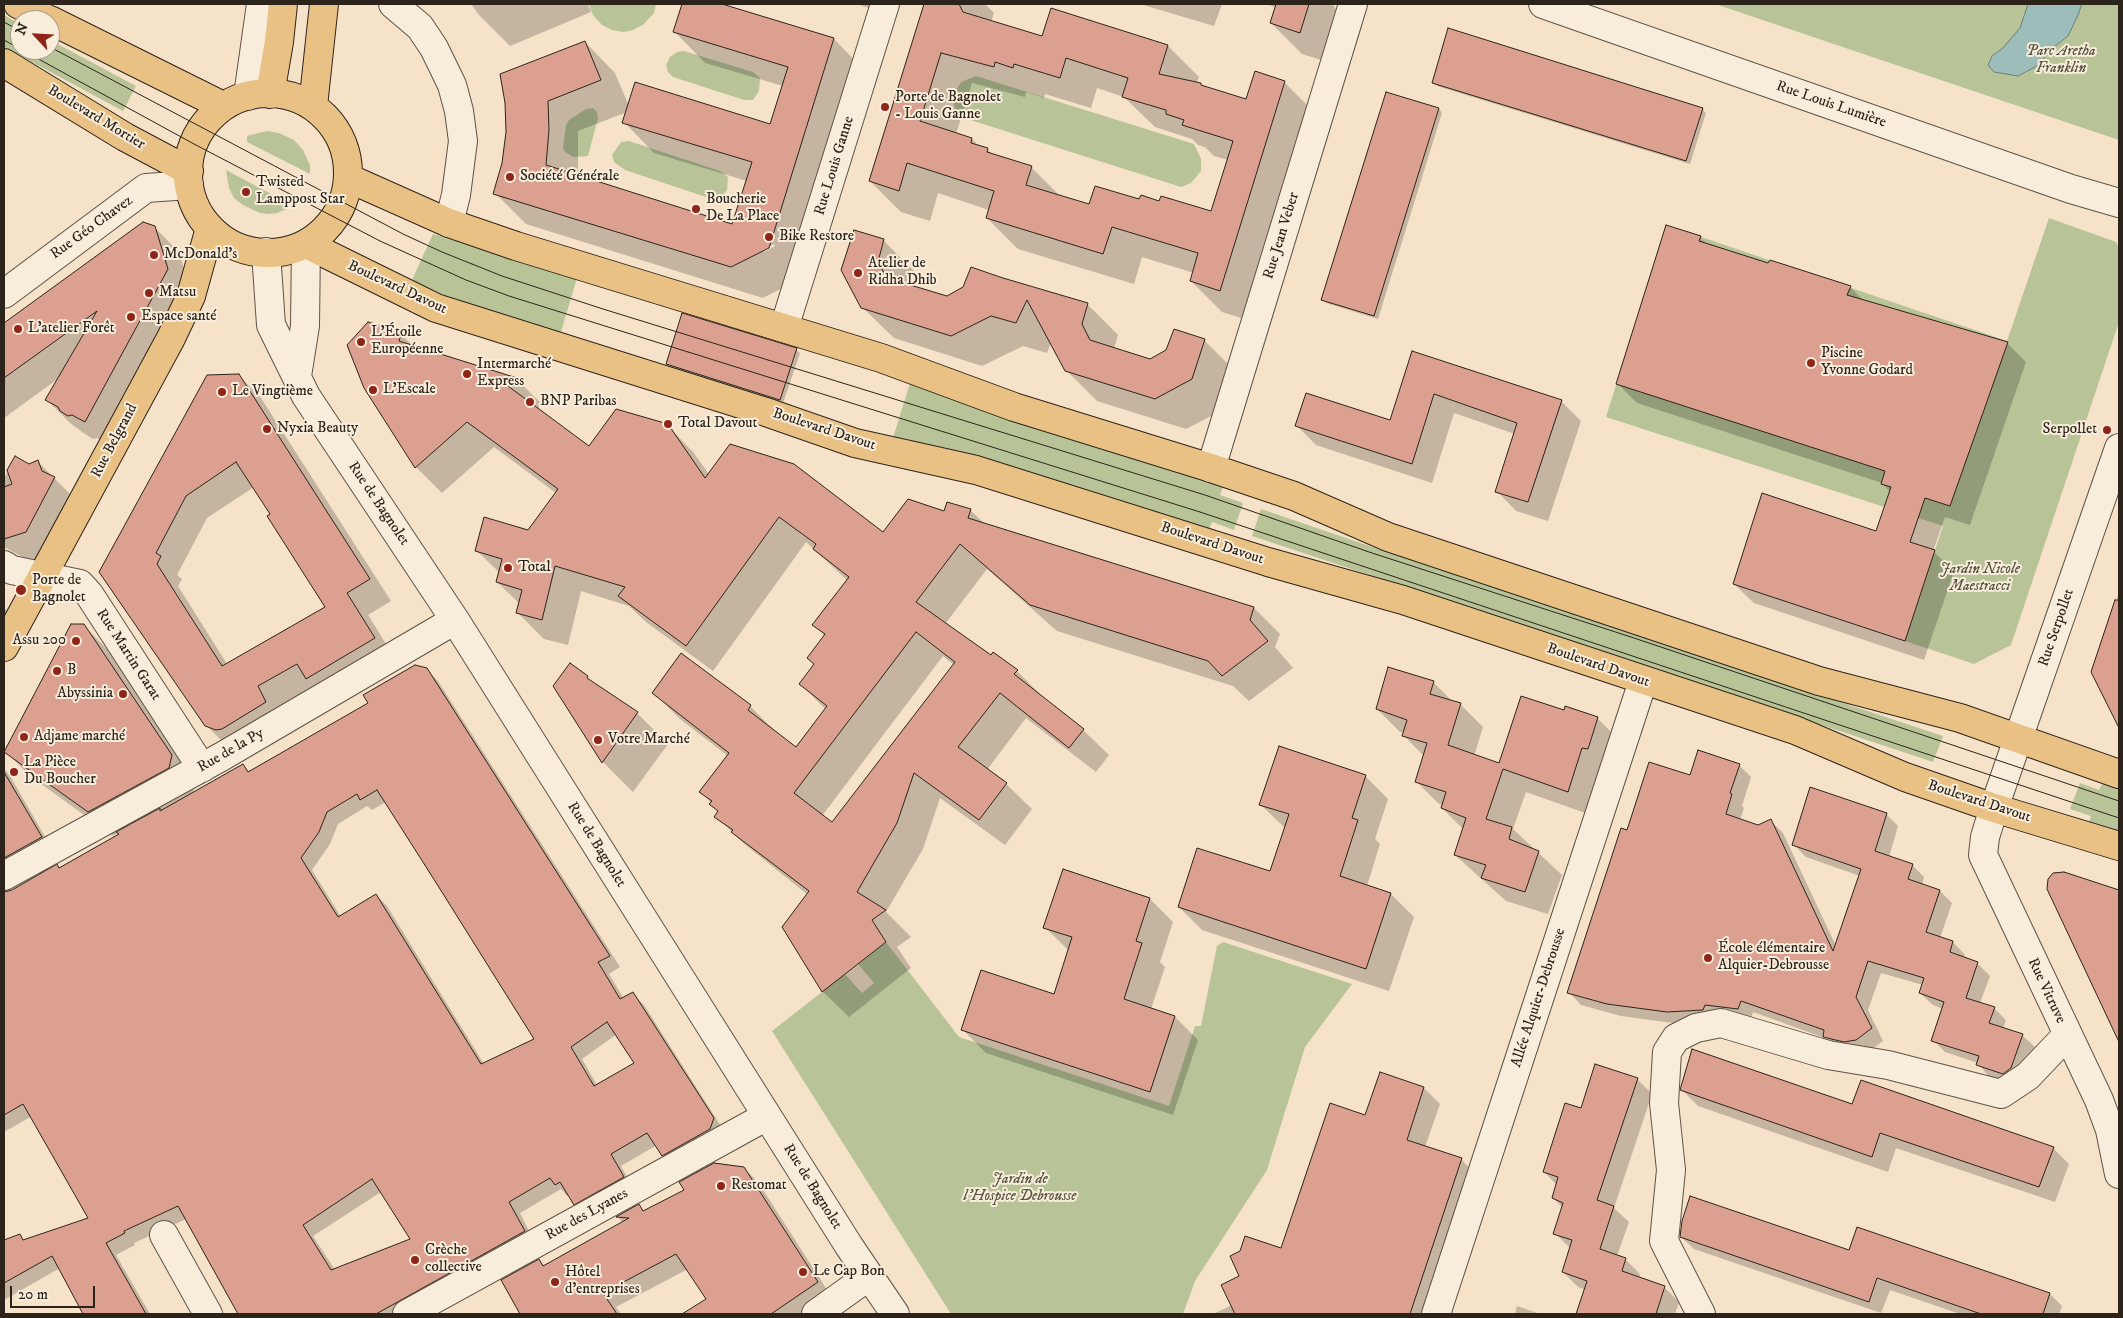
<!DOCTYPE html>
<meta charset="utf-8">
<style>
body{margin:0}
#map{position:relative;width:2123px;height:1318px;overflow:hidden;background:#f5e2c8;font-family:"IM FELL DW Pica",serif}
canvas{display:block}
.frame{position:absolute;inset:0;border:5px solid #2c241a;pointer-events:none}
.north{position:absolute;left:10px;top:10px;width:50px;height:50px;box-sizing:border-box;background:#f8ecdb;border:1px solid #a69c8e;border-radius:50%;rotate:295deg;font-size:14px;font-weight:700;line-height:20px;text-align:center;color:#2c241a}
.north::after{content:'';display:block;margin:auto;width:18px;height:22px;background:#8f2418;clip-path:polygon(50% 0,100% 100%,50% 72%,0 100%)}
.scale{position:absolute;left:10px;top:1286px;width:85px;height:22px;box-sizing:border-box;border:2px solid #2c241a;border-top:0;padding-left:6px;font-size:15px;line-height:18px;white-space:nowrap;color:#2c241a;-webkit-text-stroke:4px #f8ecdb;paint-order:stroke}
</style>
<div id="map">
<canvas width="2123" height="1318"></canvas>
<div class="frame"></div>
<div class="north">N</div>
<div class="scale">20 m</div>
</div>
<script>
const ctx = document.querySelector('canvas').getContext('2d');
ctx.lineJoin = 'round';
function fillPath(path, color) {
  ctx.fillStyle = color;
  ctx.fill(path, 'evenodd');
}
function poly(rows) {
  const path = new Path2D();
  for (const r of rows) {
    if (r.length === 3) {
      path.moveTo(r[0] + r[2], r[1]);
      path.arc(r[0], r[1], r[2], 0, 2 * Math.PI);
      continue;
    }
    path.moveTo(r[0], r[1]);
    for (let i = 2; i < r.length; i += 2) path.lineTo(r[i], r[i + 1]);
  }
  return path;
}
function stroke(path, color, width, dash) {
  ctx.strokeStyle = color;
  ctx.lineWidth = width;
  ctx.lineCap = dash ? 'butt' : 'round';
  ctx.setLineDash(dash || []);
  ctx.stroke(path);
}
function label(font, color, halo, rows, align = 'center') {
  ctx.font = font + ' "IM FELL DW Pica",serif';
  ctx.lineWidth = 4;
  ctx.setLineDash([]);
  ctx.textBaseline = 'middle';
  ctx.strokeStyle = halo;
  ctx.fillStyle = color;
  for (const [text, x, y, turn = 0] of rows) {
    ctx.save();
    ctx.translate(x, y);
    ctx.rotate((+turn || 0) * Math.PI / 180);
    ctx.textAlign = isNaN(turn) ? turn : align;
    if (halo) ctx.strokeText(text, 0, 0);
    ctx.fillText(text, 0, 0);
    ctx.restore();
  }
}
fillPath(poly([
 [589,4,656,4,654,13,644,24,633,30,624,32,612,30,602,25,593,15],
 [1715,4,2119,4,2119,140],
 [4,15,20,24,20,50,50,50,50,40,136,86,123,111,4,47],
 [684,51,753,72,760,78,759,91,753,100,744,100,673,77,668,72,666,65,670,57,677,52],
 [976,76,1194,144,1201,159,1201,171,1191,183,1181,187,961,117,955,110,953,96,961,82],
 [593,108,597,112,598,118,588,156,573,157,565,152,563,148,566,125,569,120,586,109],
 [267,131,279,133,294,140,303,150,310,165,310,174,247,142,247,136],
 [629,141,720,171,728,177,727,190,720,199,712,199,625,170,614,162,612,155,621,142],
 [226,170,288,203,289,208,277,213,269,214,260,213,243,205,234,198,229,188],
 [2049,218,2116,242,2119,248,2119,322,2011,645,1974,664,1905,641,1943,526,1606,417,1666,225,2007,341],
 [433,234,577,278,560,335,497,315,450,298,412,280],
 [910,383,1011,421,1223,487,1220,495,1243,503,1234,530,1212,522,1209,530,893,438],
 [1261,509,1387,552,1943,736,1933,762,1252,536],
 [2080,783,2099,790,2103,783,2119,789,2119,832,2089,822,2091,816,2070,809],
 [886,942,959,1037,1169,1106,1195,1026,1201,1026,1217,946,1223,942,1352,984,1305,1047,1267,1170,1195,1281,1183,1314,951,1314,772,1031,845,974,862,993,874,983,858,964]
]), '#b8c498');
const water = poly([
 [2028,4,2082,4,2078,15,2068,36,2054,47,2037,66,2018,76,1994,72,1988,65,1992,56,2003,48,2020,28,2028,4]
]);
fillPath(water, '#9cbdb9');
stroke(water, '#6f8079', 1);
fillPath(poly([
 [471,4,588,4,591,12,510,46,479,15],
 [683,4,718,4,834,39,864,70,800,279,763,298,526,224,495,193,504,164,585,42,615,73,629,106,771,126,783,86,705,63,675,32],
 [627,112,624,122,654,153,747,181,733,225,578,176,578,131],
 [774,244,775,246,764,252,764,249],
 [856,4,885,4,882,12],
 [926,4,985,4,994,13,991,22,1043,37,1168,46,1199,77,1196,84,1247,101,1284,82,1315,113,1251,321,1222,312,1191,281,1194,273,1142,257,1134,284,1018,249,987,218,989,210,938,193,930,221,901,212,870,181],
 [972,83,1025,97,1026,92,1044,98,1045,94,1091,108,1097,88,1124,97,1155,127,1192,139,1198,145,1205,147,1214,156,1228,160,1212,213,1140,201,1090,206,1061,197,1031,167,994,156,987,149,980,147,972,139,956,134],
 [1140,4,1222,4,1214,26],
 [1264,4,1333,4,1343,24,1331,63,1302,54,1271,23,1275,7],
 [1433,82,1702,109,1706,113,1690,164,1437,86],
 [1439,109,1442,113,1378,319,1326,303,1322,299],
 [143,224,155,228,179,252,191,293,109,445,97,438,93,439,85,434,70,423,47,400,59,378,4,418,4,324],
 [1700,238,1707,244,1769,265,1850,287,1865,302,2007,343,2026,362,1970,525,1945,517,1933,551,1954,571,1924,660,1754,603,1734,584,1877,532,1890,492,1882,483,1637,403,1618,384],
 [883,240,914,271,910,286,947,297,1003,279,1087,304,1118,335,1114,349,1150,360,1204,340,1235,371,1223,410,1186,429,1097,401,1066,370,1051,343,1047,353,1023,346,982,366,894,338,862,307],
 [401,334,414,347,516,379,542,404,537,409,589,448,667,425,693,452,709,474,883,534,945,512,970,510,985,524,1254,608,1280,634,1275,647,1293,668,1249,701,1233,686,1057,631,987,569,945,624,991,657,1017,671,1043,697,1083,730,1109,755,1096,772,1026,718,987,770,1006,784,1032,809,1005,845,940,798,923,849,886,912,911,937,897,947,911,968,849,1017,823,992,784,927,808,895,742,842,716,816,719,812,701,792,728,756,680,719,654,693,750,706,776,732,797,749,826,710,801,684,815,665,825,636,814,625,848,581,806,542,713,671,646,622,629,606,581,591,568,645,544,639,518,613,520,604,497,582,500,573,477,551,529,531,556,493,494,447,442,493,416,467,365,388],
 [943,656,954,665,832,824,822,816],
 [796,350,800,353,783,403,671,367,668,364],
 [1413,353,1561,401,1581,421,1548,521,1516,511,1497,491,1515,434,1454,413,1432,483,1316,445,1297,426,1390,421],
 [239,376,261,398,391,601,368,615,396,660,228,747,206,725,101,572],
 [254,487,327,608,227,664,178,586,182,579,177,575,207,518],
 [15,458,29,465,38,462,78,502,49,556,30,561,4,547,4,478],
 [2119,592,2119,717,2111,709,2093,671],
 [4,607,7,611,13,630,4,648],
 [72,625,83,625,108,650,196,780,193,794,242,765,249,772,427,670,438,681,620,967,609,974,624,999,633,994,644,1005,724,1131,674,1166,657,1145,621,1166,634,1189,586,1215,575,1204,569,1195,567,1196,561,1189,520,1213,535,1243,406,1314,239,1314,186,1219,134,1243,135,1245,116,1255,150,1314,85,1314,60,1268,4,1300,4,1242,20,1236,25,1241,89,1219,32,1116,4,1132,4,893,12,891,57,866,60,869,120,835,118,833,113,836,29,775,5,751],
 [386,802,536,1040,484,1064,387,906,376,895,341,917,312,870,330,844,338,824,367,806,372,810],
 [617,1034,635,1063,597,1085,582,1059],
 [381,1192,412,1240,335,1270,313,1236],
 [570,665,597,686,637,713,668,744,633,792,603,762,555,686],
 [1433,682,1453,702,1460,704,1483,727,1474,756,1499,764,1565,712,1597,718,1620,741,1591,815,1526,792,1513,829,1562,875,1548,914,1506,901,1455,855,1463,829,1442,808,1443,805,1439,804,1416,781,1424,756,1404,736,1405,733,1400,732,1377,709],
 [1739,765,1751,777,1742,806,1744,808,1740,820,1759,826,1771,821,1783,833,1836,946,1860,876,1806,857,1794,845,1886,814,1898,826,1889,857,1912,865,1924,877,1922,885,1940,891,1952,903,1940,938,1953,942,1965,955,1964,958,1977,963,1990,976,1980,1003,1994,1008,2006,1020,2003,1029,2022,1035,2035,1047,2023,1081,2016,1086,1989,1077,1978,1063,1945,1052,1933,1040,1943,1009,1933,1005,1920,993,1923,985,1881,973,1868,1010,1883,1041,1868,1052,1836,1049,1825,1038,1753,1012,1750,1021,1680,1024,1621,1016,1581,1005,1569,992,1628,832,1691,777],
 [4,769,9,774,52,849,4,877],
 [1365,776,1388,799,1375,839,1380,844,1367,886,1391,894,1414,917,1389,991,1202,930,1179,907,1270,873,1285,828,1261,805],
 [2070,875,2119,891,2119,1034,2115,1030],
 [1150,899,1173,922,1160,962,1165,967,1151,1009,1175,1017,1198,1040,1173,1115,986,1053,963,1030,1054,996,1069,951,1045,927],
 [1637,1079,1652,1094,1614,1208,1629,1222,1617,1256,1625,1259,1640,1274,1639,1278,1664,1287,1679,1302,1675,1314,1578,1314,1586,1290,1578,1287,1563,1272,1570,1248,1555,1233,1563,1208,1553,1198,1557,1185,1544,1172,1582,1110],
 [1424,1088,1440,1104,1425,1147,1461,1159,1477,1176,1431,1314,1213,1314,1232,1305,1241,1276,1282,1250,1366,1117],
 [1682,1090,1853,1106,2053,1148,2069,1164,2055,1202,1896,1148,1888,1172,1698,1106],
 [744,1168,758,1182,831,1296,804,1314,684,1314,708,1299,688,1269,616,1307,621,1314,521,1314,539,1261,545,1266,623,1223,618,1217,639,1206,645,1212],
 [1858,1228,2050,1294,2062,1306,2059,1314,1960,1314,1890,1290,1881,1313,1694,1249,1681,1237,1850,1252],
 [1517,1306,1540,1314,1515,1314]
]), '#0003');
const building = poly([
 [682,4,722,4,834,38,769,248,731,267,493,194,502,163,506,132,505,103,500,74,585,41,601,80,548,101,549,130,546,165,732,224,752,162,622,123,635,82,770,124,788,67,673,32,682,4],
 [924,4,959,4,963,12,1042,36,1051,8,1168,45,1159,74,1201,83,1201,85,1246,99,1255,71,1285,81,1220,291,1190,281,1198,253,1112,227,1103,254,986,218,994,191,907,163,899,191,869,181,924,4],
 [941,53,994,67,995,62,1013,68,1014,64,1060,78,1066,58,1128,78,1122,97,1166,110,1166,114,1184,120,1182,125,1233,141,1211,211,1161,196,1159,201,1141,195,1139,199,1095,186,1089,204,1026,185,1032,166,987,152,988,148,971,143,972,138,920,121,941,53],
 [1276,4,1309,4,1300,33,1270,23,1276,4],
 [1448,28,1703,108,1686,161,1432,83,1448,28],
 [1386,92,1439,108,1374,316,1321,300,1386,92],
 [143,222,155,226,168,269,85,422,72,415,68,416,60,411,58,407,45,400,97,311,4,378,4,323,143,222],
 [1666,225,1701,236,1699,241,1768,263,1770,260,1851,286,1847,295,2008,342,1950,506,1925,498,1910,542,1935,550,1905,641,1733,584,1762,493,1876,531,1891,487,1881,484,1885,471,1616,384,1666,225],
 [854,230,884,239,878,262,887,278,947,296,963,287,971,267,1003,278,1088,303,1082,324,1090,340,1150,359,1166,350,1174,329,1205,339,1192,379,1155,399,1065,371,1027,300,1016,323,991,316,951,336,861,308,841,270,854,230],
 [682,313,797,348,780,400,666,364,682,313],
 [368,322,402,332,399,341,517,378,508,386,589,446,616,409,668,424,705,478,730,444,794,464,883,532,908,499,944,511,947,502,971,509,968,518,1254,607,1250,620,1268,641,1222,676,1208,661,1030,605,960,544,916,602,991,655,993,652,1018,670,1014,674,1084,729,1069,748,1000,693,958,747,1007,783,979,820,914,773,897,823,857,892,886,910,872,920,886,942,822,992,782,927,809,891,731,832,733,830,714,817,718,811,709,804,712,801,699,792,729,753,652,693,681,653,751,705,748,710,796,747,827,706,799,684,814,664,807,658,825,634,812,625,849,577,813,549,816,544,779,517,686,646,618,596,625,587,555,566,542,620,516,613,522,590,496,582,502,559,475,551,484,517,528,530,558,489,467,422,415,468,364,388,347,345,368,322],
 [916,632,955,662,832,822,794,793,916,632],
 [1412,351,1562,400,1528,502,1495,492,1517,423,1434,394,1412,464,1295,426,1306,393,1390,420,1412,351],
 [239,374,370,579,347,593,375,638,306,679,297,664,258,686,266,702,222,729,216,730,205,726,99,572,207,375,239,374],
 [236,462,270,514,267,516,325,607,222,666,157,564,161,556,156,553,186,496,236,462],
 [15,456,29,464,38,460,42,471,55,477,26,532,4,539,4,487,12,484,7,470,15,456],
 [2115,600,2119,600,2119,728,2091,672,2115,600],
 [71,624,84,624,172,755,169,768,88,812,4,752,71,624],
 [570,663,588,676,587,678,638,712,602,763,553,686,570,663],
 [415,665,427,668,610,956,598,962,620,999,633,992,714,1118,710,1129,662,1156,647,1133,611,1154,624,1177,574,1205,560,1182,555,1185,550,1178,509,1202,525,1231,376,1314,238,1314,178,1206,124,1231,125,1233,106,1243,146,1314,83,1314,52,1256,4,1283,4,1240,20,1234,23,1240,88,1218,23,1104,4,1115,4,892,12,890,57,864,59,868,119,834,116,832,160,808,160,811,243,764,248,772,368,703,363,695,415,665],
 [377,790,435,881,534,1039,481,1064,376,894,338,917,301,858,319,832,327,812,357,794,360,800,377,790],
 [607,1022,634,1063,594,1086,571,1047,607,1022],
 [372,1179,410,1239,331,1270,303,1225,372,1179],
 [1388,667,1434,681,1430,694,1461,703,1448,745,1499,763,1521,696,1564,710,1565,706,1598,717,1588,749,1582,748,1568,792,1503,769,1486,819,1512,827,1509,839,1539,851,1525,892,1481,878,1486,865,1454,855,1466,818,1441,808,1446,792,1415,782,1427,743,1402,736,1407,720,1376,709,1388,667],
 [1279,746,1366,775,1352,818,1358,820,1340,876,1391,893,1366,969,1178,907,1197,848,1270,871,1289,814,1259,805,1279,746],
 [1698,750,1740,764,1730,793,1732,794,1726,814,1758,825,1771,819,1833,951,1861,869,1792,845,1810,787,1887,813,1875,851,1913,864,1908,879,1940,890,1926,932,1953,941,1950,952,1978,962,1966,998,1995,1007,1989,1023,2023,1034,2011,1068,2003,1074,1976,1065,1979,1056,1931,1041,1944,1002,1919,993,1924,978,1868,961,1856,997,1872,1028,1856,1040,1844,1042,1823,1037,1824,1030,1741,1001,1738,1009,1705,1005,1703,1010,1667,1012,1607,1004,1567,993,1621,828,1627,830,1649,762,1690,775,1698,750],
 [4,772,42,837,4,858,4,772],
 [1063,869,1150,898,1136,941,1142,943,1124,999,1175,1016,1150,1092,961,1030,981,970,1054,994,1072,937,1043,928,1063,869],
 [2064,872,2119,890,2119,1042,2047,889,2048,879,2053,873,2064,872],
 [1692,1049,1852,1104,1861,1080,2054,1147,2039,1187,1880,1133,1872,1157,1680,1090,1692,1049],
 [1595,1064,1638,1078,1597,1200,1614,1206,1600,1249,1626,1258,1622,1271,1665,1286,1656,1314,1576,1314,1587,1281,1562,1272,1572,1240,1553,1234,1563,1203,1552,1198,1558,1177,1543,1172,1565,1103,1581,1108,1595,1064],
 [1380,1072,1424,1087,1407,1140,1462,1158,1410,1314,1235,1314,1221,1285,1239,1276,1230,1256,1240,1251,1245,1236,1281,1248,1330,1103,1365,1115,1380,1072],
 [714,1163,744,1167,818,1282,771,1314,682,1314,706,1299,676,1254,603,1293,617,1314,520,1314,501,1280,539,1259,543,1266,629,1218,616,1217,639,1204,643,1211,684,1190,679,1182,714,1163],
 [1690,1196,1849,1250,1857,1227,2050,1293,2043,1314,1981,1314,1877,1278,1869,1302,1680,1237,1682,1221,1690,1196]
]);
fillPath(building, '#dca091');
stroke(building, '#2c241a', 1);
const minor = poly([
 [393,4,420,27,434,48,452,85,459,111,463,141,456,195,449,223],
 [1543,4,2071,189,2119,203],
 [248,96,261,4],
 [266,252,271,325,306,396,455,620,849,1246,895,1314],
 [4,294,146,188,189,185],
 [784,328,885,4],
 [297,376,305,326,306,244],
 [2119,448,1994,808,1985,837,1983,855,2099,1100,2110,1130,2119,1174],
 [1211,468,1353,4],
 [4,565,12,570,80,584,89,594,202,768],
 [4,876,221,757,455,620],
 [164,1235,208,1314],
 [407,1314,767,1116],
 [816,1314,869,1276],
 [1436,1314,1643,681],
 [1701,1314,1664,1241,1671,1170,1664,1103,1667,1052,1676,1038,1696,1028,1721,1023,1828,1055,1888,1065,2001,1094,2028,1076,2067,1035]
]);
const major = poly([
 [18,4,49,20],
 [50,20,223,106],
 [4,63,125,137,189,171],
 [268,173,80],
 [270,94,279,42,283,4],
 [313,106,324,4],
 [348,178,449,223,516,246,881,358,1014,407,1211,468,1294,496,1388,537,1819,681,1960,718,2119,774],
 [306,244,436,308,766,412,855,443,976,470,1268,562,1403,600,1795,730,1905,777,1994,808,2119,846],
 [4,647,171,338,191,296,210,228]
]);
stroke(minor, '#5e5446', 30);
stroke(major, '#2c241a', 30);
stroke(minor, '#f8ecdb', 28);
stroke(major, '#eac184', 28);
stroke(poly([
 [4,22,20,31],
 [4,40,20,49],
 [50,47,403,234,442,252,502,276,603,309,1205,495,1372,553,1634,638,2119,801],
 [22,50,194,144,380,241,466,280,509,296,1200,512,2119,818]
]), '#2c241a', 1);
for (const [x, y, r, color] of [
 [885,107,5,"#8f2418"],
 [510,177,5,"#8f2418"],
 [246,192,5,"#8f2418"],
 [696,209,5,"#8f2418"],
 [769,237,5,"#8f2418"],
 [154,255,5,"#8f2418"],
 [858,273,5,"#8f2418"],
 [149,293,5,"#8f2418"],
 [131,317,5,"#8f2418"],
 [18,329,5,"#8f2418"],
 [361,342,5,"#8f2418"],
 [1811,363,5,"#8f2418"],
 [467,374,5,"#8f2418"],
 [373,390,5,"#8f2418"],
 [222,392,5,"#8f2418"],
 [530,402,5,"#8f2418"],
 [668,424,5,"#8f2418"],
 [267,429,5,"#8f2418"],
 [2107,430,5,"#8f2418"],
 [508,568,5,"#8f2418"],
 [21,590,6,"#8f2418"],
 [76,641,5,"#8f2418"],
 [57,671,5,"#8f2418"],
 [123,694,5,"#8f2418"],
 [24,737,5,"#8f2418"],
 [598,740,5,"#8f2418"],
 [14,772,5,"#8f2418"],
 [1708,958,5,"#8f2418"],
 [721,1186,5,"#8f2418"],
 [415,1260,5,"#8f2418"],
 [803,1272,5,"#8f2418"],
 [555,1282,5,"#8f2418"]
]) {
  const dot = new Path2D();
  dot.arc(x, y, r, 0, 2 * Math.PI);
  ctx.fillStyle = color;
  ctx.fill(dot);
  stroke(dot, '#f8ecdb', 2);
}
label('italic 15px', '#565440', '#f8ecdb', [
 ["Parc Aretha",2061,52],
 ["Franklin",2061,69],
 ["Jardin Nicole",1980,570],
 ["Maestracci",1980,587],
 ["Jardin de",1020,1180],
 ["l'Hospice Debrousse",1020,1197]
]);
label('15px', '#2c241a', '#f8ecdb', [
 ["Porte de Bagnolet",895,98],
 ["- Louis Ganne",895,115],
 ["Société Générale",520,177],
 ["Twisted",256,183],
 ["Lamppost Star",256,200],
 ["Boucherie",706,200],
 ["De La Place",706,217],
 ["Bike Restore",779,237],
 ["McDonald's",164,255],
 ["Atelier de",868,264],
 ["Ridha Dhib",868,281],
 ["Matsu",159,293],
 ["Espace santé",141,317],
 ["L’atelier Forêt",28,329],
 ["L'Étoile",371,333],
 ["Européenne",371,350],
 ["Piscine",1821,354],
 ["Yvonne Godard",1821,371],
 ["Intermarché",477,365],
 ["Express",477,382],
 ["L'Escale",383,390],
 ["Le Vingtième",232,392],
 ["BNP Paribas",540,402],
 ["Total Davout",678,424],
 ["Nyxia Beauty",277,429],
 ["Serpollet",2097,430,"right"],
 ["Total",518,568],
 ["Porte de",32,581],
 ["Bagnolet",32,598],
 ["Assu 200",66,641,"right"],
 ["B",67,671],
 ["Abyssinia",113,694,"right"],
 ["Adjame marché",34,737],
 ["Votre Marché",608,740],
 ["La Pièce",24,763],
 ["Du Boucher",24,780],
 ["École élémentaire",1718,949],
 ["Alquier-Debrousse",1718,966],
 ["Restomat",731,1186],
 ["Crèche",425,1251],
 ["collective",425,1268],
 ["Le Cap Bon",813,1272],
 ["Hôtel",565,1273],
 ["d'entreprises",565,1290]
], 'left');
label('15px', '#2c241a', '#f8ecdb', [
 ["Rue Louis Lumière",1831,105,19],
 ["Boulevard Mortier",96,118,31],
 ["Rue Louis Ganne",835,166,-73],
 ["Rue Géo Chavez",92,228,-36],
 ["Rue Jean Veber",1282,236,-73],
 ["Boulevard Davout",397,288,25],
 ["Boulevard Davout",824,430,18],
 ["Rue Belgrand",115,441,-62],
 ["Rue de Bagnolet",378,504,56],
 ["Boulevard Davout",1212,544,18],
 ["Rue Serpollet",2057,628,-71],
 ["Rue Martin Garat",128,655,57],
 ["Boulevard Davout",1598,666,19],
 ["Rue de la Py",231,751,-30],
 ["Boulevard Davout",1979,802,18],
 ["Rue de Bagnolet",596,845,58],
 ["Rue Vitruve",2046,991,65],
 ["Allée Alquier-Debrousse",1539,998,-72],
 ["Rue de Bagnolet",812,1187,58],
 ["Rue des Lyanes",587,1215,-29]
]);
</script>
